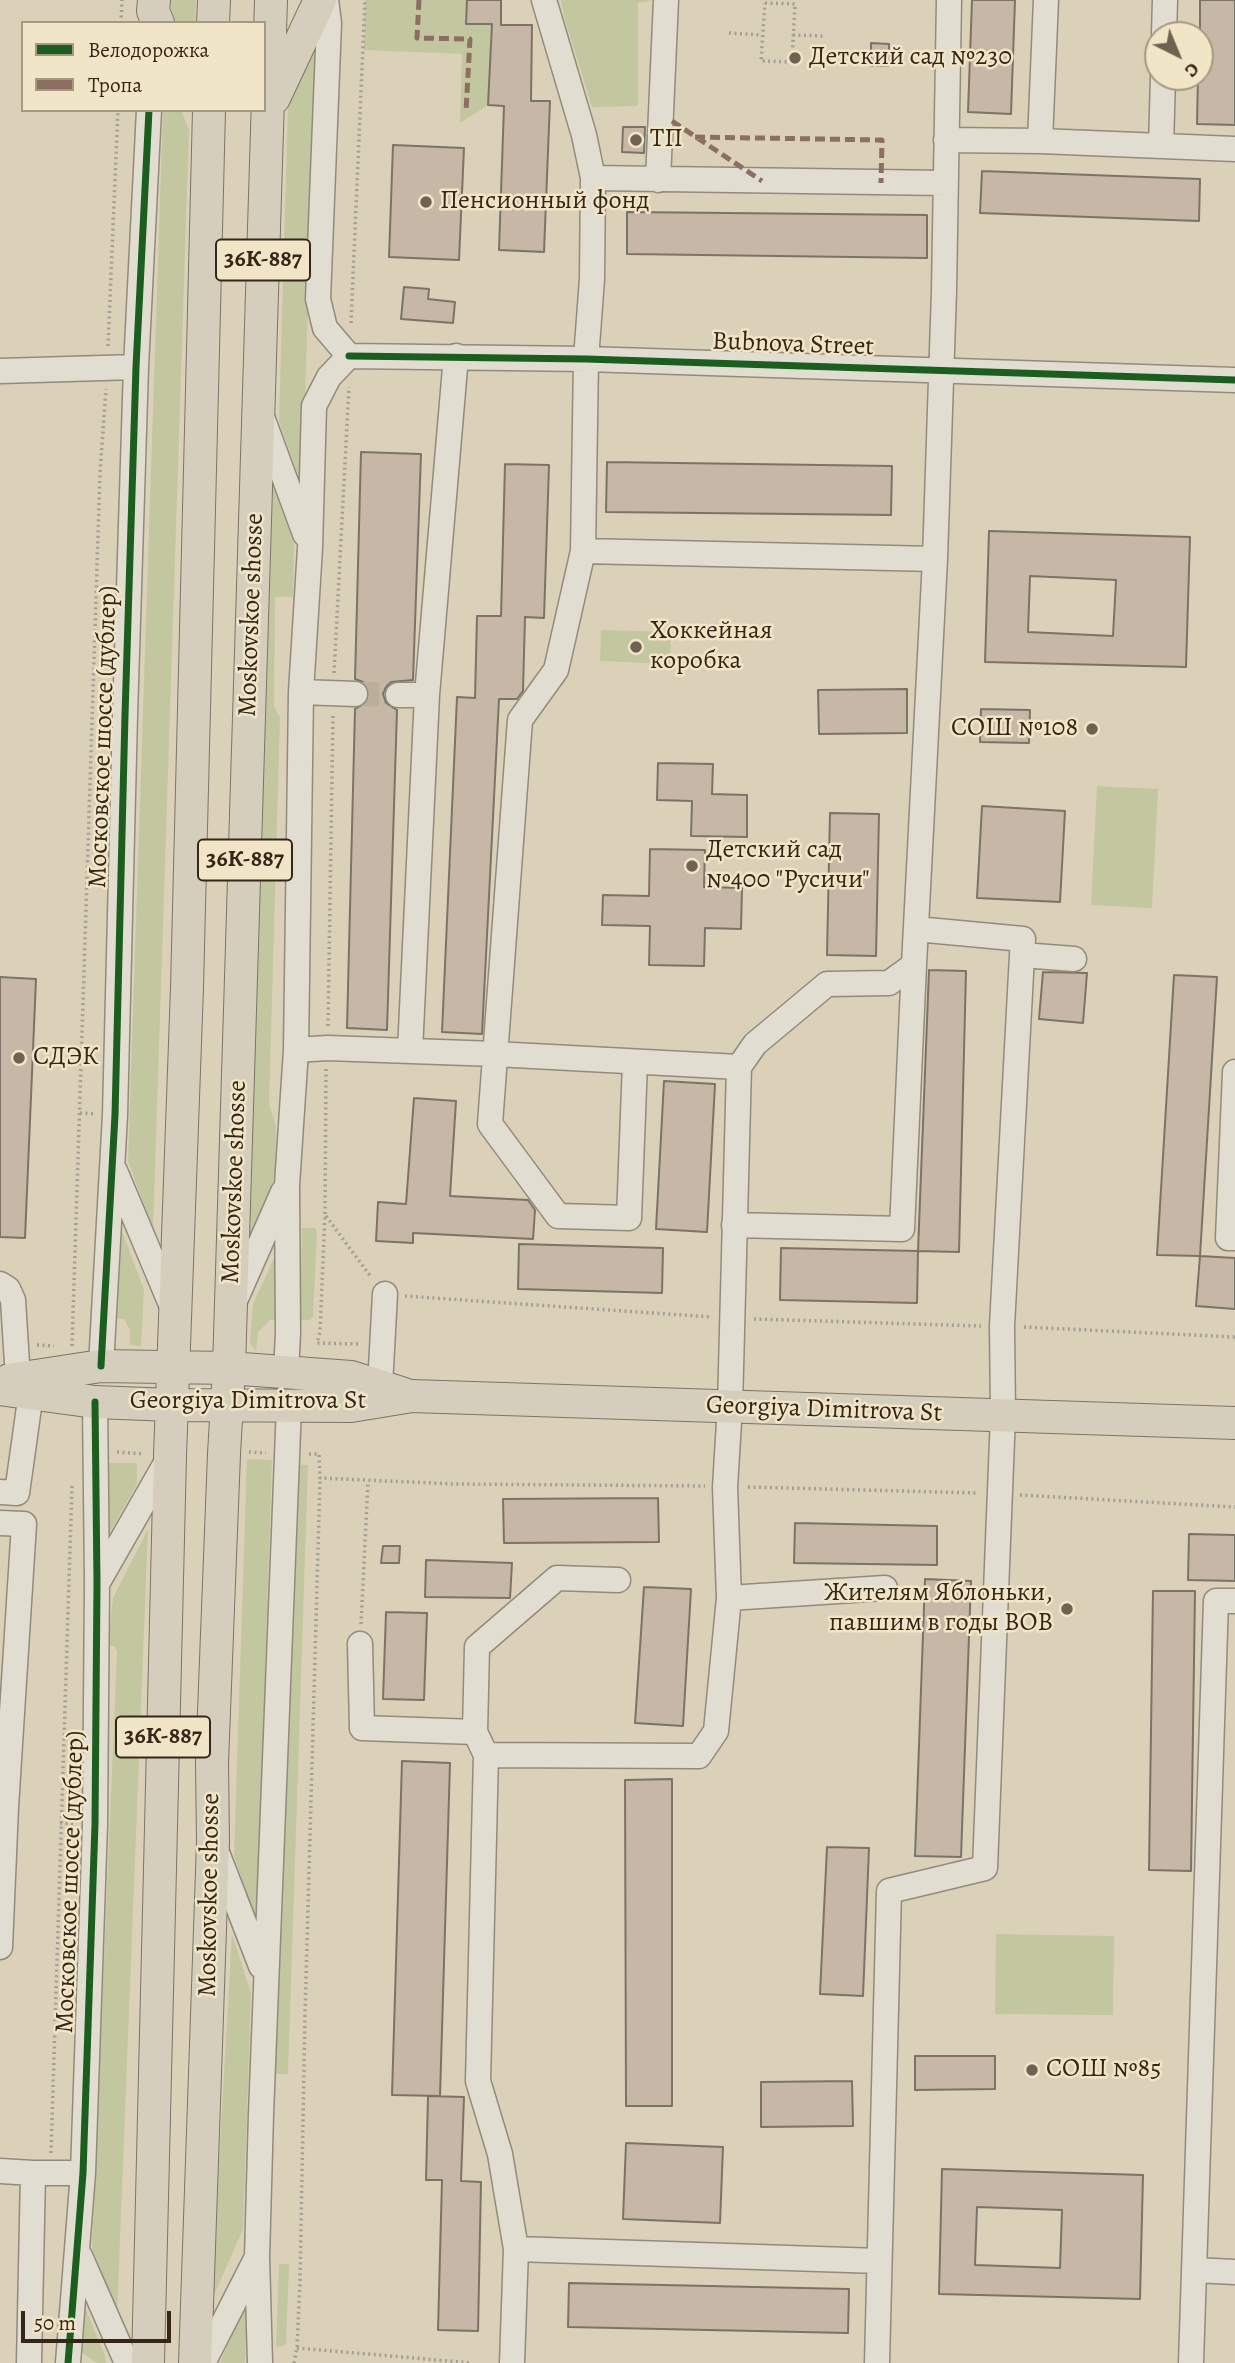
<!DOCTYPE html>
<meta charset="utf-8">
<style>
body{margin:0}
#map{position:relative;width:1235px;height:2363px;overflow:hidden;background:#dbd1b8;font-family:Alegreya,serif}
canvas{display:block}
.legend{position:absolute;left:21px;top:21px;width:245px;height:91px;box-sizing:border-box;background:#f1e5c7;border:2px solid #a69981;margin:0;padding:9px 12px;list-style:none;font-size:21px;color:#362619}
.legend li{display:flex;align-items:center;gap:14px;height:35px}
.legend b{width:35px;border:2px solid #a69981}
.north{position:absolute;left:1144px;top:21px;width:70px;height:70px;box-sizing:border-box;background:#f1e5c7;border:2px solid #a69981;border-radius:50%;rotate:137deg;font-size:19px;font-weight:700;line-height:28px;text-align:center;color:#362619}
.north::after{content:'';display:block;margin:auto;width:24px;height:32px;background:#706251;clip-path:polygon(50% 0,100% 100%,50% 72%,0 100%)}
.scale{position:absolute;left:21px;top:2311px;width:150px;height:32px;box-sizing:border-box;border:4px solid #362619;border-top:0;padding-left:9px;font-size:21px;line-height:24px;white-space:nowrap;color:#362619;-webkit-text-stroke:5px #f1e5c7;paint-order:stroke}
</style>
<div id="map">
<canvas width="1235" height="2363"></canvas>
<ul class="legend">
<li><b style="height:9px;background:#1b5e20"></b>Велодорожка</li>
<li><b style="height:9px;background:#8d6e63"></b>Тропа</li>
</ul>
<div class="north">С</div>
<div class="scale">50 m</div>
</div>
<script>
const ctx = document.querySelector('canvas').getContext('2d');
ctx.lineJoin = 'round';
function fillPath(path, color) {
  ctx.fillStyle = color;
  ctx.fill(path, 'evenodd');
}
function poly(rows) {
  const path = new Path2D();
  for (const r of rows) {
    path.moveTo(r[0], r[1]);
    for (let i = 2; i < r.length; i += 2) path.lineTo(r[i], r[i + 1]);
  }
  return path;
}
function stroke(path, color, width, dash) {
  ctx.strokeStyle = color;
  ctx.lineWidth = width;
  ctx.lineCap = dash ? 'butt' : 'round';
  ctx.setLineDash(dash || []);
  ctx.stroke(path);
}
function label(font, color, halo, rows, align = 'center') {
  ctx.font = font + ' Alegreya,serif';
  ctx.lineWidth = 5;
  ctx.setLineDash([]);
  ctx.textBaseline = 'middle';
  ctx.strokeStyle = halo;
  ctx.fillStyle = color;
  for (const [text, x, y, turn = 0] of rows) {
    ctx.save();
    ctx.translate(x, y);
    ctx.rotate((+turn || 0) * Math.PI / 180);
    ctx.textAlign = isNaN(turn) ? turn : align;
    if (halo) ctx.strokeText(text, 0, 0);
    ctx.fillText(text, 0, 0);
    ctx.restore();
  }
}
fillPath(poly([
 [169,0,196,0,195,23,175,23],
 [365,0,467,0,467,23,492,24,488,105,460,123,462,54,364,50],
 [561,0,653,0,638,3,638,106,592,107,564,17],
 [317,36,302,487,279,421,288,106],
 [163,110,181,110,189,130,153,1230,128,1161],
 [273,486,294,544,293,597,275,597,274,706,280,717,269,1104,276,1126,275,1177,246,1247],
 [601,630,671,632,670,664,600,661],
 [1097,786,1158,789,1152,908,1091,905],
 [117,1218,144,1290,141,1346,130,1345,130,1330,124,1319,112,1318],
 [302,1228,315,1228,317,1232,313,1317,309,1320,300,1320],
 [279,1247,276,1320,270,1320,258,1332,256,1351,250,1343,253,1304],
 [247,1459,272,1460,257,1923,234,1856],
 [108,1463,137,1463,137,1484,105,1541],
 [293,1464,308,1465,288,2074,273,2074],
 [148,1529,117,2316,92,2247,117,1651,114,1646,108,1646,113,1598],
 [232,1934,251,1993,243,2229,211,2302],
 [996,1934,1114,1936,1113,2015,995,2014],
 [279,2264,289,2264,286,2345,276,2347],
 [247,2297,245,2363,220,2363],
 [82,2300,105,2356,106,2363,97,2363,81,2352]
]), '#c3c7a0');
const building = poly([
 [467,0,501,0,501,25,532,25,531,101,550,101,544,252,499,250,504,106,488,105,492,24,466,24,467,0],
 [972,0,1015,0,1011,114,968,112,972,0],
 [1200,0,1235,0,1235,125,1197,124,1198,77,1200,77,1200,0],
 [871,43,889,44,889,66,871,66,871,43],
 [623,127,645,127,644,153,622,152,623,127],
 [393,145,464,148,459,260,389,257,393,145],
 [982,171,1200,179,1199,221,980,213,982,171],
 [627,212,927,215,927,258,627,254,627,212],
 [404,287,429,289,428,299,455,302,453,323,401,319,404,287],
 [361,452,421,454,413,680,391,682,386,687,383,694,386,703,397,710,387,1030,347,1028,355,709,367,702,370,694,363,682,355,679,361,452],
 [607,462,892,466,891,515,606,512,607,462],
 [505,464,549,465,544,618,525,617,523,691,517,699,499,699,482,1034,442,1032,457,697,475,698,477,616,501,616,505,464],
 [989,531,1190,537,1186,667,985,662,989,531],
 [1030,576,1116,580,1113,636,1028,632,1030,576],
 [907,689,907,733,819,734,818,690,907,689],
 [981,709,1030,710,1029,743,980,742,981,709],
 [658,763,713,764,712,794,747,795,747,837,691,836,692,801,657,800,658,763],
 [982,806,1065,811,1060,902,977,898,982,806],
 [830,813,879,814,876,956,827,955,830,813],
 [650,849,705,850,704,887,742,888,741,929,705,928,704,966,649,965,650,926,602,925,603,895,649,896,650,849],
 [929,970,966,971,959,1252,918,1251,929,970],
 [1043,972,1087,973,1083,1023,1039,1019,1043,972],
 [1174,975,1217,977,1200,1256,1157,1255,1174,975],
 [0,977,36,979,25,1238,0,1237,0,977],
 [664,1081,715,1084,707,1232,656,1229,664,1081],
 [414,1098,456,1101,450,1196,528,1200,535,1210,533,1239,413,1233,413,1243,376,1241,378,1202,406,1204,414,1098],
 [519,1244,663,1248,662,1293,518,1289,519,1244],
 [781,1248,918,1251,917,1303,780,1300,781,1248],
 [1200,1256,1235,1258,1235,1309,1196,1306,1200,1256],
 [658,1498,659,1542,504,1543,503,1499,658,1498],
 [795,1523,937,1526,937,1565,794,1563,795,1523],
 [1189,1534,1235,1535,1235,1581,1188,1580,1189,1534],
 [383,1546,400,1546,399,1563,381,1563,383,1546],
 [426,1560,512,1563,510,1598,425,1597,426,1560],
 [925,1579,971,1581,961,1857,915,1856,925,1579],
 [644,1587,691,1589,683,1726,635,1723,644,1587],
 [1153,1591,1195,1591,1191,1871,1149,1870,1153,1591],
 [386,1612,427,1613,424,1700,383,1699,386,1612],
 [402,1761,450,1763,440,2096,392,2095,402,1761],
 [672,1779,672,2106,626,2106,625,1780,672,1779],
 [827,1847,869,1848,863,1996,820,1994,827,1847],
 [915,2056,995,2056,995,2089,915,2090,915,2056],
 [852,2081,853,2126,761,2127,761,2082,852,2081],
 [428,2096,464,2097,461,2181,481,2182,478,2331,438,2330,442,2180,426,2180,428,2096],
 [626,2143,723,2147,720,2223,623,2219,626,2143],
 [942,2169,1143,2175,1140,2299,939,2294,942,2169],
 [977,2207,1062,2210,1060,2268,975,2265,977,2207],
 [569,2283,849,2289,848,2333,568,2327,569,2283]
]);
fillPath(building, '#c7b7a6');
stroke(building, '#7b7466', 2);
stroke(poly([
 [355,694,398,695]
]), '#baaf98', 24, [24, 12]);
const minor = poly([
 [326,0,329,23,318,299,325,328,349,356],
 [544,0,584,135,593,178,592,279,586,359,583,551,556,670,520,720,490,1124,558,1216,629,1218,635,1062],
 [1164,35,1165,0],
 [946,140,1040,141,1235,149],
 [1040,141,1046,0],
 [1161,146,1163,77],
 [593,178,945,183],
 [658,180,666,0],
 [349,356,586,359,1235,380],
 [0,371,136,367],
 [262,417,305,534],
 [583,551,935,559],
 [301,692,355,694],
 [398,695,427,695],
 [916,929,1023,939,1022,955,1074,959],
 [296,1050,327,1048,495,1054,739,1067,755,1044,827,984,889,983,914,965,935,559,944,291,949,0],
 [410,1051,427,695,456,356],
 [1235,1072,1228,1238,1235,1238],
 [115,1171,173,1309],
 [734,1225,902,1229,914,965],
 [0,1284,8,1289,13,1300,18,1379],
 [234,1303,283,1192],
 [101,1366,115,1115,125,715,136,367,149,110],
 [286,1372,288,1333,287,1185,296,1050,301,692,310,548,314,406,329,377,349,356],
 [380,1386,385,1294],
 [0,1492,17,1493,31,1393],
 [0,1523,24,1524,6,1807,0,1947],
 [98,1582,170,1456],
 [729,1598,885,1588],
 [360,1644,362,1728,475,1732],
 [486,1755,699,1756,716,1731,729,1598,725,1487,730,1406,739,1067],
 [216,1850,261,1966],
 [0,2171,33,2173],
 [516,2249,879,2261],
 [80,2256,127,2363],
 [1194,2270,1235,2272],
 [29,2363,33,2173,83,2173],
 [68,2363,83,2173,95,1824,97,1583,95,1402],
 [203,2363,255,2261],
 [260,2363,257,2257,261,2114,289,1406],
 [512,2363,516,2249,500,2154,478,2081,486,1755,475,1732,477,1647,557,1578,618,1580],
 [877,2363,889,1891,985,1868,1003,1415,1002,1326,1022,955],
 [1191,2363,1216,1601,1235,1601]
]);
const major = poly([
 [154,0,153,11,158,23],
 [213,23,214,0],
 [274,98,320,0],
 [9,1380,101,1366,229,1368,351,1377,404,1394],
 [0,1389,95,1402,172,1405,351,1406,412,1396,1235,1423],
 [148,2363,170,1456,187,988,209,110],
 [195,2363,213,1842,212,1763,224,1454,229,1368,271,0]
]);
stroke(minor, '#928b7b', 27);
stroke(major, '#7b7466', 34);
stroke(poly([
 [765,3,795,4,792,62,761,61,765,3],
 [121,23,122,0],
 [729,33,762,35],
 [793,35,823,36],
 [351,323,365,0],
 [108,346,118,110],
 [334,673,349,387],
 [328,1026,333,715],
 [326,1069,325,1214,320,1332,317,1343,360,1344],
 [80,1113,95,1114],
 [326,1216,371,1277],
 [405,1296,712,1317],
 [754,1319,981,1326],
 [1024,1327,1235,1337],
 [37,1345,54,1346],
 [72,1346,100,473,106,389],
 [117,1452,144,1454],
 [249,1452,266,1453],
 [309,1454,319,1454,320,1478,455,1484,705,1486],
 [748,1487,978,1493],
 [1020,1495,1235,1507],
 [361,1624,368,1482],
 [60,1823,75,1824],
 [51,2153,72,1485],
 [297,2348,472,2363],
 [294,2363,297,2348,300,2281,305,2015,320,1478]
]), '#a49e93', 3.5, [2, 3.5]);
stroke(minor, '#e2ddd1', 24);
stroke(major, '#d6cebc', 32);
stroke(poly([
 [419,0,417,38,470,39,466,111],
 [672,121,762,181],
 [695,137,882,140,881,183]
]), '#8d6e63', 5, [10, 5]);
stroke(poly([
 [349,356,586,359,1235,380],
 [101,1366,115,1115,125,715,136,367,149,110],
 [68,2363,83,2173,95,1824,97,1583,95,1402]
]), '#1b5e20', 7);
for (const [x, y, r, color] of [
 [795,58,7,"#706251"],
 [636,140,7,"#706251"],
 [426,202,7,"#706251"],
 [636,647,7,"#706251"],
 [1092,729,7,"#706251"],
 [692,866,7,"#706251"],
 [19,1058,7,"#706251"],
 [1067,1609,7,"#706251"],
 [1032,2070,7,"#706251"]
]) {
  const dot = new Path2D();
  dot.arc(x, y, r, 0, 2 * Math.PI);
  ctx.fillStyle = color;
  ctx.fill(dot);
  stroke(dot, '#f1e5c7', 2.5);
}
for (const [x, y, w] of [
 [263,260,94],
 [245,860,94],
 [163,1737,94]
]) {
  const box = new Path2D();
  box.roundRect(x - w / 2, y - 20.5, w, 41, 5);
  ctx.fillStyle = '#f1e5c7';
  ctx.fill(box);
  stroke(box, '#362619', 2);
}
label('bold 24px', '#362619', null, [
 ["36К-887",263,260],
 ["36К-887",245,860],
 ["36К-887",163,1737]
]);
label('26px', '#362619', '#f1e5c7', [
 ["Детский сад №230",809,58],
 ["ТП",650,140],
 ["Пенсионный фонд",440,202],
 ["Хоккейная",650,632],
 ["коробка",650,662],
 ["СОШ №108",1078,729,"right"],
 ["Детский сад",706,851],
 ["№400 \"Русичи\"",706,881],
 ["СДЭК",33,1058],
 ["Жителям Яблоньки,",1053,1594,"right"],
 ["павшим в годы ВОВ",1053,1624,"right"],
 ["СОШ №85",1046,2070]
], 'left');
label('26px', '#362619', '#f1e5c7', [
 ["Bubnova Street",793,345,2],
 ["Moskovskoe shosse",252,615,-88],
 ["Московское шоссе (дублер)",104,737,-88],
 ["Moskovskoe shosse",235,1182,-88],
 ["Georgiya Dimitrova St",248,1402],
 ["Georgiya Dimitrova St",824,1410,2],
 ["Московское шоссе (дублер)",71,1882,-88],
 ["Moskovskoe shosse",210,1895,-89]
]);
</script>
